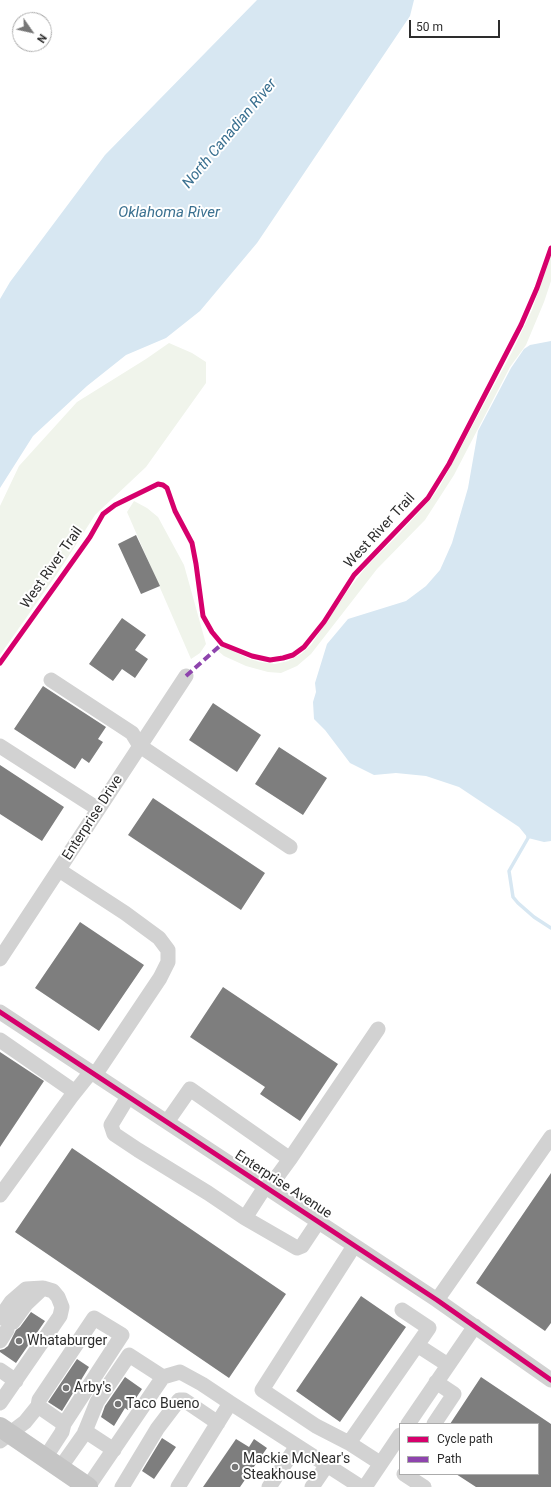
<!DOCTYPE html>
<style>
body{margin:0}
#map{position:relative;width:551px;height:1487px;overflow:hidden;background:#fff;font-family:Roboto,sans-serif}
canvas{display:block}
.legend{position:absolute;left:399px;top:1423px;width:140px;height:52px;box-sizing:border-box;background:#fff;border:1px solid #ababab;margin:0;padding:5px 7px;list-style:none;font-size:12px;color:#2d2d2d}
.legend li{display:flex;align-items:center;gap:8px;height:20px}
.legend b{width:20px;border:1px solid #ababab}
.north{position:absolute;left:12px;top:12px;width:40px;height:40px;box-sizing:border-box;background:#fff;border:1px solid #ababab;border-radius:50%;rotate:124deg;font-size:11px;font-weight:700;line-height:16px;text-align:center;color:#2d2d2d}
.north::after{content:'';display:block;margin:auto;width:14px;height:18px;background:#767676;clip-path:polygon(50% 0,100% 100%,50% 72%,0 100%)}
.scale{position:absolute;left:409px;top:20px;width:91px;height:18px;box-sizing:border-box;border:2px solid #2d2d2d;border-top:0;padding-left:5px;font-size:12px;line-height:14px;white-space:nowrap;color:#2d2d2d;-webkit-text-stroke:3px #fff;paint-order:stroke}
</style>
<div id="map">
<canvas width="551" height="1487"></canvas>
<ul class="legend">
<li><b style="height:5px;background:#d6006c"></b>Cycle path</li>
<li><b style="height:5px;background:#8e44ad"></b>Path</li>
</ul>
<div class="north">N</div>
<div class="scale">50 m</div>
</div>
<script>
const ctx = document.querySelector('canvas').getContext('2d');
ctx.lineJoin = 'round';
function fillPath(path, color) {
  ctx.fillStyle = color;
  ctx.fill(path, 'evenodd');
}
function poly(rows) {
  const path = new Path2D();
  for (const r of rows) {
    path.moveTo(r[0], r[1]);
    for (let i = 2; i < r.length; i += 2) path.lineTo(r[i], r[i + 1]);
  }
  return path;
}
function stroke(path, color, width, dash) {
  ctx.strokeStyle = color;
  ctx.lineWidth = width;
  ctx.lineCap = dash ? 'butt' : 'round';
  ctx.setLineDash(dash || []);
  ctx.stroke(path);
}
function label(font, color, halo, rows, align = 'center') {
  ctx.font = font + ' Roboto,sans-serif';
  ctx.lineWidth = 4;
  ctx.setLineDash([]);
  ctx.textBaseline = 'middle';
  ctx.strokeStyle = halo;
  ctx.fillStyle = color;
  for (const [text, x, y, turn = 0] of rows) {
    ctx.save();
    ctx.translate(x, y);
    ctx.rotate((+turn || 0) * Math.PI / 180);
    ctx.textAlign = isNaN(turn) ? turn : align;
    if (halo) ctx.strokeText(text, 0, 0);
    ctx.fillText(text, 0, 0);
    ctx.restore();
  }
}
fillPath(poly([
 [551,255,551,281,544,302,526,345,510,367,454,475,425,520,377,569,311,654,297,666,281,673,268,672,246,666,224,656,217,650,222,646,250,659,260,662,275,664,288,661,301,654,311,645,348,590,366,567,399,534,431,499,440,486,512,352,532,310],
 [169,343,192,353,206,362,206,383,146,467,95,515,59,571,0,655,0,506,19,466,77,402,146,359],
 [134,501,147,508,158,517,184,565,206,644,200,653,191,659,127,512]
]), '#f0f4eb');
fillPath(poly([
 [257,0,414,0,410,16,257,243,200,311,166,338,126,355,87,386,33,436,0,488,0,299,10,282,105,155],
 [551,341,551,841,544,842,528,838,519,827,459,787,426,776,396,773,374,775,350,763,325,730,314,719,313,702,316,692,315,683,327,644,348,619,406,601,426,586,440,570,452,543,468,488,478,431,511,368,524,349,530,345]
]), '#d7e7f2');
stroke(poly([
 [528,834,528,838,509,871,513,897,518,903,534,917,551,928]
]), '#d7e7f2', 3.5);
fillPath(poly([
 [136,535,160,586,141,594,118,544],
 [122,618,146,635,135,650,148,659,135,678,122,669,113,681,89,664],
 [43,686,106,727,98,739,103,742,89,763,82,758,75,769,14,729],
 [213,703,261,735,237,772,189,740],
 [279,747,327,778,303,815,255,784],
 [0,765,64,807,42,841,0,814],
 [153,798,265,873,241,910,128,835],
 [80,922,144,965,99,1031,35,988],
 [223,987,338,1064,300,1121,260,1094,265,1087,190,1037],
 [0,1052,44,1081,0,1147],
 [72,1148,286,1294,229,1378,15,1232],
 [551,1173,551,1323,545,1331,476,1283],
 [361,1296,406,1327,340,1422,296,1391],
 [31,1312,45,1321,16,1363,0,1352,0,1350,4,1349,8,1346,16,1330,20,1327],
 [77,1359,89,1367,62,1411,48,1402],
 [125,1377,142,1389,128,1410,125,1408,114,1426,101,1417,105,1406],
 [481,1377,551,1424,551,1487,476,1487,456,1474,538,1474,538,1424,450,1424],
 [162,1438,176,1447,154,1479,142,1471],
 [236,1439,249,1447,254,1439,267,1448,240,1487,203,1487]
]), '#7e7e7e');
stroke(poly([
 [51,680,132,733,140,746,290,847],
 [0,746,98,809],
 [59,870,125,913,159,938,168,950,168,962,160,978,95,1075],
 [0,959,186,676],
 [0,1012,437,1300,551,1380],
 [0,1040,75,1092],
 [128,1097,111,1125,114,1134,138,1150,208,1193,245,1218,265,1187],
 [167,1122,190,1089,290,1159,268,1189],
 [290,1159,378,1029],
 [0,1195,71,1097,91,1072],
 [245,1218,297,1248,302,1246,318,1222],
 [354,1246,262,1390,316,1426,349,1443,380,1463],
 [437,1300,551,1137],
 [0,1318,11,1302,26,1289,43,1288,53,1291,58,1297,62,1307,60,1316,0,1403],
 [13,1322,26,1304,43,1288],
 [0,1341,7,1330],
 [417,1345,448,1365],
 [0,1370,16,1381],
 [163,1377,180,1372,202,1384,229,1402,227,1408,178,1487],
 [229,1402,361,1487],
 [38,1406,64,1424],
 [408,1424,475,1326],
 [434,1424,454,1394,436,1382],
 [85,1431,114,1450],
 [0,1441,25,1422,38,1406,39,1400,94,1318,122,1335,64,1424,62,1432,45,1458],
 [349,1443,429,1328,402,1310],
 [60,1468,84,1434,97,1402,129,1355,163,1377,88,1487],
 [404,1474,424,1487],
 [122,1487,157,1429,179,1400,184,1400,218,1423],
 [269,1487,297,1446],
 [312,1487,327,1465],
 [365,1487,400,1435]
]), '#d2d2d2', 15);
stroke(poly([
 [0,1427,88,1487]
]), '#c5c5c5', 20);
stroke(poly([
 [186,676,222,644]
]), '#8e44ad', 4, [8, 4]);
stroke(poly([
 [0,663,58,582,90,537,103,514,115,505,158,484,163,485,167,488,175,511,192,543,196,564,203,616,212,632,222,644,252,656,270,660,283,658,293,655,304,647,324,622,354,575,428,498,449,464,521,325,537,288,551,248],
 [0,1012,437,1300,551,1380]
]), '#d6006c', 5);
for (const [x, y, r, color] of [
 [19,1341,4,"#767676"],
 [66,1388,4,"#767676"],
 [118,1404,4,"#767676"],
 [235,1467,4,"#767676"]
]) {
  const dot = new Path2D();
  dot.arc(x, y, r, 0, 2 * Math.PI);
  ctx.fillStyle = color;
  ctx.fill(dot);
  stroke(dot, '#fff', 1.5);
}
label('14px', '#2d2d2d', '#fff', [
 ["West River Trail",380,531,-47],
 ["West River Trail",52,568,-55],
 ["Enterprise Drive",93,818,-57],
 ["Enterprise Avenue",283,1185,33]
]);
label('14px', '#2d2d2d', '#fff', [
 ["Whataburger",27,1341],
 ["Arby's",74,1388],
 ["Taco Bueno",126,1404],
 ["Mackie McNear's",243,1459],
 ["Steakhouse",243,1475]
], 'left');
label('italic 15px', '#3a7090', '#fff', [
 ["North Canadian River",230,134,-50],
 ["Oklahoma River",169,213]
]);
</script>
